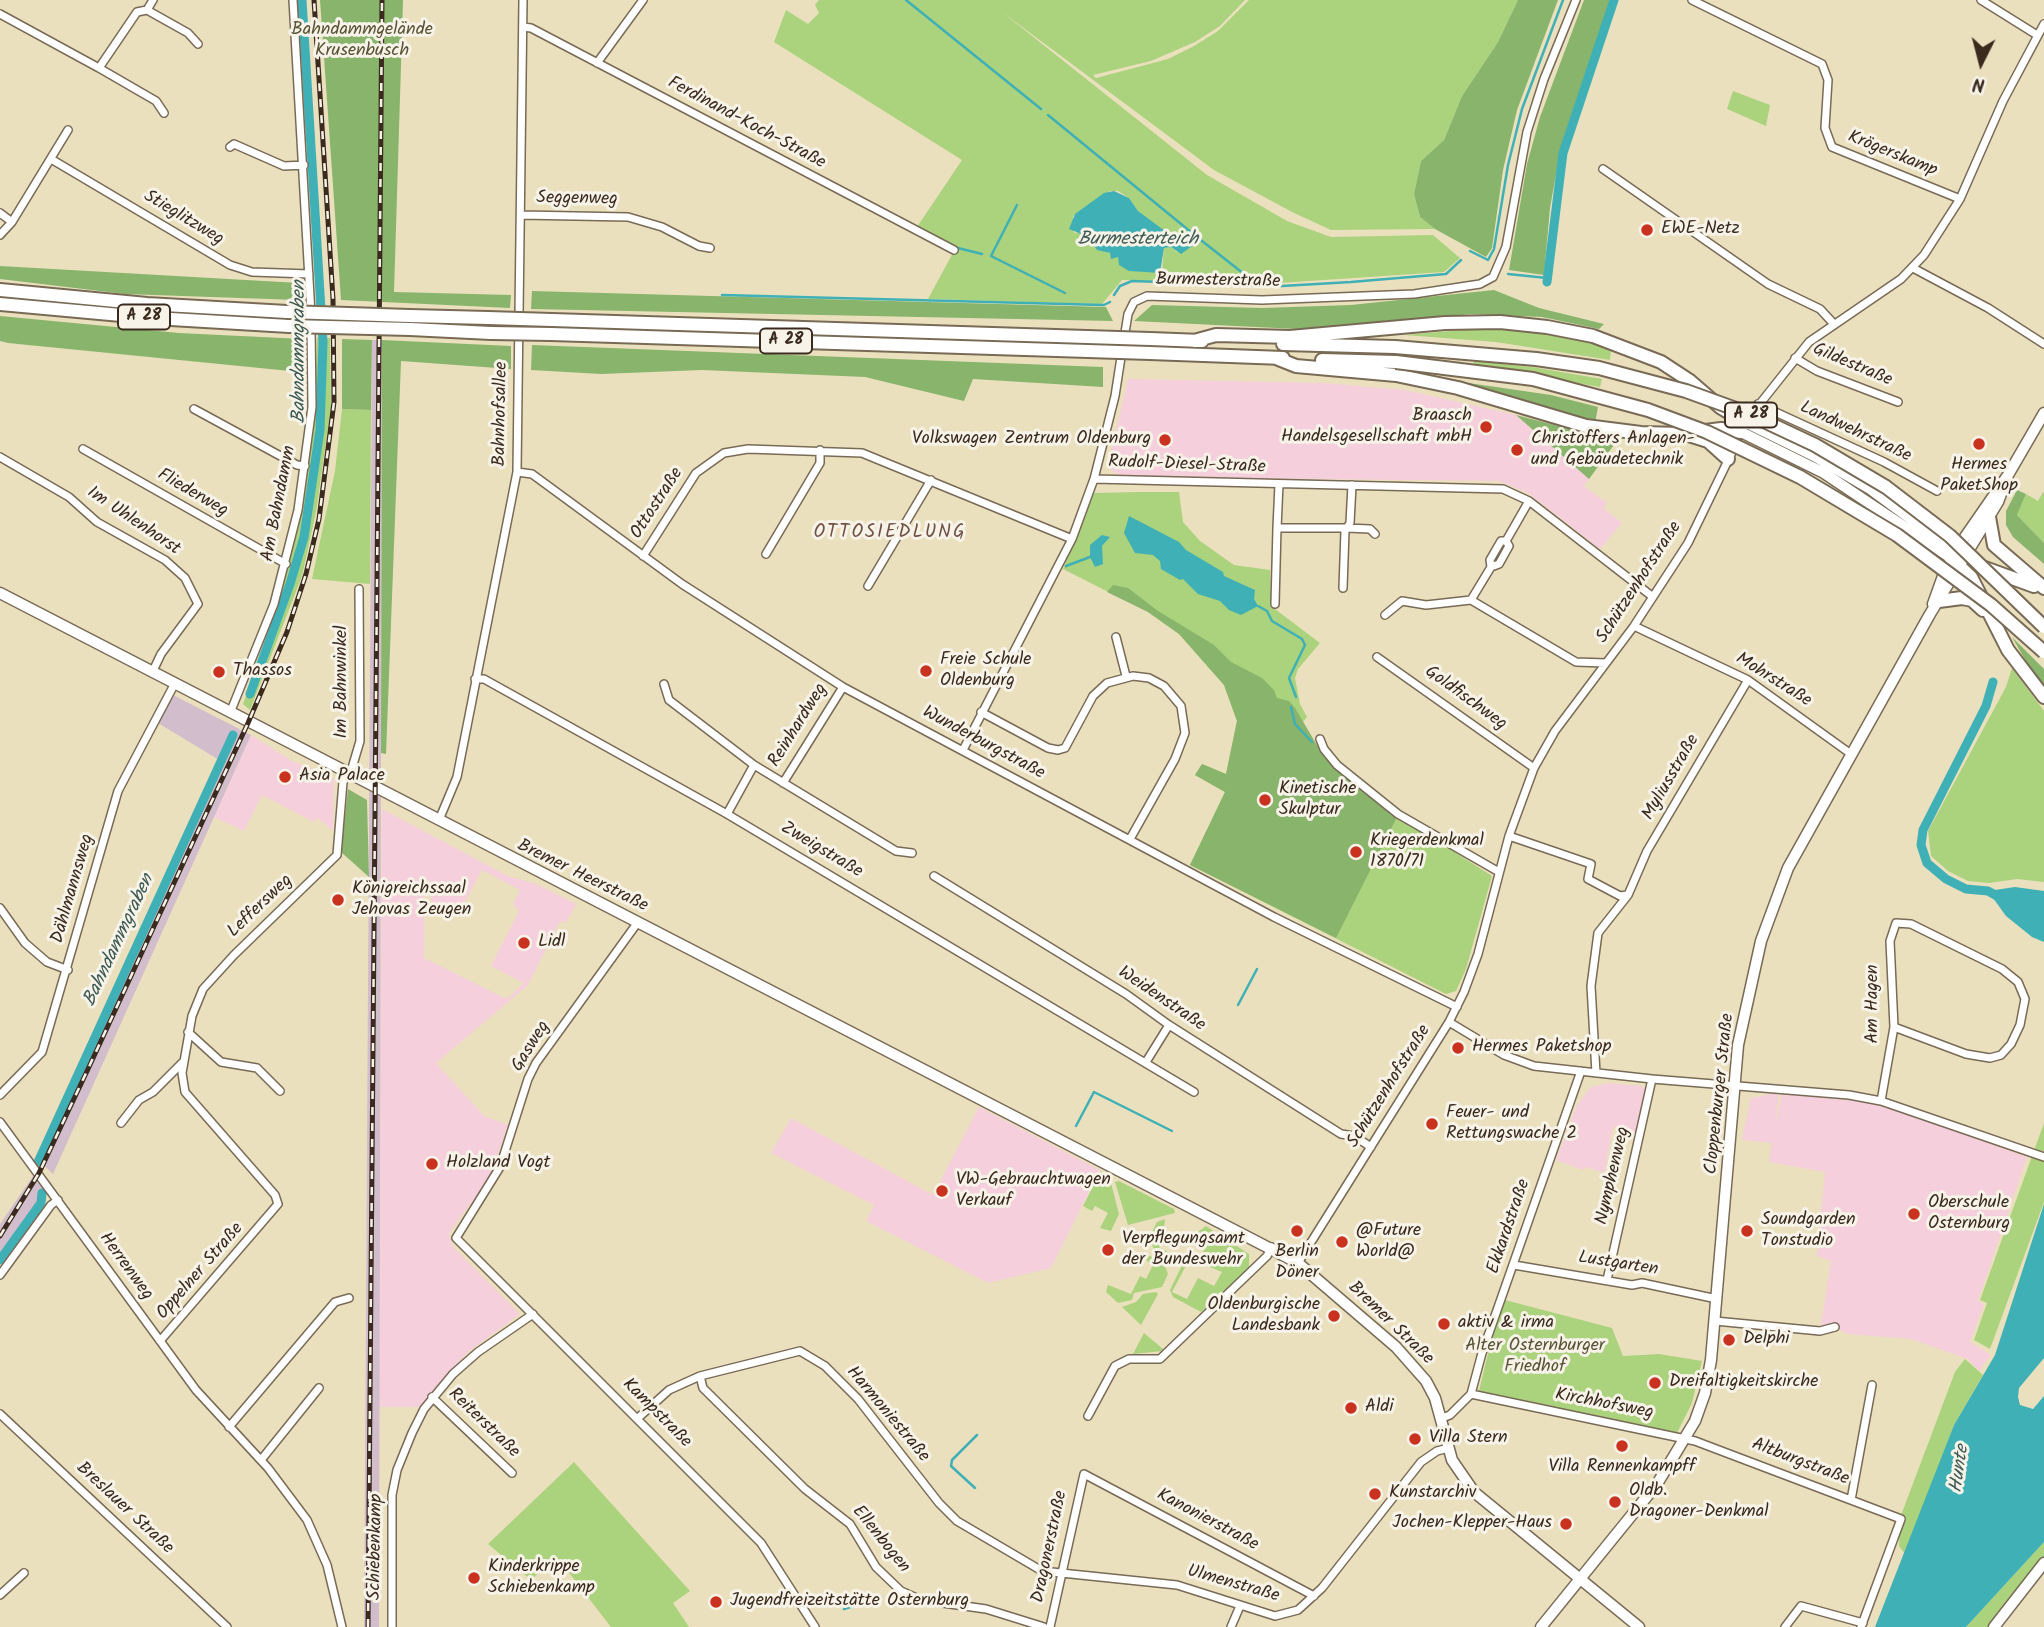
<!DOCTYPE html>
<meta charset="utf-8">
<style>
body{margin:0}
#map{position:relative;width:2044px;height:1627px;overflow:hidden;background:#ebe0be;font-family:Kalam,sans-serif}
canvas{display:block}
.north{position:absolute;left:1946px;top:28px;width:70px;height:70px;-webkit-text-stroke:5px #f7f3e8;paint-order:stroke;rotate:186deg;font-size:19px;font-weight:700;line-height:28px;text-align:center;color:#3b2a1e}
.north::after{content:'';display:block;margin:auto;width:24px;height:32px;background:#3b2a1e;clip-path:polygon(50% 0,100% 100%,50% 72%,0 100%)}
</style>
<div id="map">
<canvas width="2044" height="1627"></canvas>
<div class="north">N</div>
</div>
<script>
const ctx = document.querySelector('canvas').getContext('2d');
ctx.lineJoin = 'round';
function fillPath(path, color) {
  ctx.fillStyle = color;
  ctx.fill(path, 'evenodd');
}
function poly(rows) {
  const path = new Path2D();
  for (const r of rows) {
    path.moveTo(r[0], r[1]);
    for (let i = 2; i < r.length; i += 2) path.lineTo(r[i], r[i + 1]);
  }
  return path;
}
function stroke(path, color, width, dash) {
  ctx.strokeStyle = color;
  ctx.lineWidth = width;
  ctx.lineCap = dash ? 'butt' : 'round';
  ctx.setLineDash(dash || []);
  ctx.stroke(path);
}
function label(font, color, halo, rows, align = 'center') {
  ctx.font = font + ' Kalam,sans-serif';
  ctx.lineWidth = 6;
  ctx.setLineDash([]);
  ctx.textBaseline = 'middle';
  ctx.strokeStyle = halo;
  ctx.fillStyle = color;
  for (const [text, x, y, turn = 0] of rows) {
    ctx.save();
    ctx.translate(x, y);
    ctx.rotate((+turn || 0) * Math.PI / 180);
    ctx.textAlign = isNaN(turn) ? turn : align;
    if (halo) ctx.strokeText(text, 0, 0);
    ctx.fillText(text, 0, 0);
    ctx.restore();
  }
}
fillPath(poly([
 [1128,379,1324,383,1405,390,1516,415,1589,479,1584,486,1607,503,1603,508,1622,523,1600,549,1528,493,1499,481,1123,477,1109,469,1109,459],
 [251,735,290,760,334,778,333,831,318,818,314,822,262,795,244,831,214,817],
 [382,809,508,876,536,884,576,904,566,923,560,921,528,985,436,1063,484,1116,508,1125,490,1177,449,1233,452,1246,520,1314,468,1352,419,1407,379,1407],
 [482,870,520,890,513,904,519,911,491,966,524,983,507,999,424,958,425,880,431,881,431,901,460,911],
 [1608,1083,1642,1086,1645,1090,1636,1134,1613,1127,1604,1173,1586,1167,1584,1170,1556,1160,1577,1105,1591,1087],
 [1779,1092,1775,1127,1782,1094,1877,1103,2027,1157,1978,1301,1984,1304,1970,1342,1991,1355,1979,1371,1968,1359,1911,1339,1848,1334,1835,1327,1820,1331,1831,1261,1817,1256,1825,1172,1769,1162,1772,1143,1742,1140,1751,1098],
 [979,1107,1100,1170,1051,1268,988,1283,866,1221,874,1205,771,1153,791,1118,933,1195]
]), '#f5cfdc');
fillPath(poly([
 [372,340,382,340,379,1627,364,1627],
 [173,695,251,735,53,1174,37,1159,219,760,158,723],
 [33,1176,45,1191,0,1253,0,1224]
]), '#d1bdcc');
fillPath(poly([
 [819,0,1245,0,1220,26,1195,42,1151,61,1093,75,1096,78,1168,59,1194,46,1218,31,1249,0,1518,0,1498,42,1462,96,1444,140,1421,161,1414,194,1420,217,1435,229,1331,230,1294,213,1214,170,1002,12,1207,175,1287,221,1331,237,1433,235,1460,258,1444,272,1264,284,1122,280,1102,304,928,299,954,251,915,230,962,160,774,42,786,10,808,24,819,13,815,5],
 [1110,191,1118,191,1129,198,1138,211,1174,243,1182,244,1190,234,1198,242,1177,252,1171,247,1164,248,1162,271,1126,269,1118,257,1095,247,1091,241,1084,241,1078,232,1074,233,1073,216],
 [1733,91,1770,105,1766,126,1727,109],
 [1485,328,1539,331,1582,340,1611,348,1610,360,1496,342,1405,335],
 [317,338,330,338,331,407,316,512,302,576,250,710,243,704,278,604,303,508,315,418],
 [1475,361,1532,367,1602,379,1600,387,1473,364],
 [342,409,371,410,370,584,312,579,335,471],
 [1138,492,1179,492,1183,522,1200,541,1234,565,1270,570,1271,606,1320,643,1298,669,1295,678,1300,704,1307,717,1302,723,1321,752,1367,796,1492,876,1466,969,1456,991,1446,994,1190,865,1225,792,1195,775,1202,764,1226,774,1237,721,1224,685,1179,634,1148,612,1063,569,1094,493],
 [2043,492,2044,493,2044,543,2017,515,2026,494,2038,501],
 [2012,668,2044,711,2044,882,2017,879,1989,883,1968,881,1948,871,1931,856,1928,831,2006,687],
 [2044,1123,2044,1202,1990,1349,1974,1340,1987,1303,1980,1300],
 [1101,1171,1111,1183,1119,1214,1111,1231,1100,1228,1108,1213,1095,1206,1092,1211,1083,1206],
 [1119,1181,1174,1209,1175,1213,1128,1225,1115,1182],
 [1165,1219,1164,1228,1167,1230,1159,1247,1177,1257,1175,1260,1154,1249,1149,1238,1157,1222],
 [1206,1226,1249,1254,1249,1268,1201,1312,1173,1297,1170,1290,1184,1261,1188,1262,1172,1292,1187,1299,1198,1278,1214,1286,1222,1272,1205,1265,1210,1256,1203,1252,1207,1244,1195,1234],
 [1146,1254,1164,1263,1168,1274,1162,1287,1134,1293,1132,1300,1118,1303,1106,1292,1108,1285,1131,1294,1140,1276,1146,1279,1153,1265,1147,1261],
 [1156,1292,1158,1294,1141,1325,1122,1307,1136,1302,1143,1294],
 [1501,1299,1612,1328,1623,1356,1659,1354,1702,1361,1692,1403,1677,1433,1478,1395],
 [1144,1333,1163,1349,1163,1351,1133,1354],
 [1965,1359,1983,1375,1954,1425,1905,1554,1899,1546,1900,1518,1955,1372],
 [574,1462,690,1591,673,1603,689,1627,611,1627,556,1556,531,1580,488,1544],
 [2044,1542,2044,1557,1991,1627,1966,1627]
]), '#abd27c');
fillPath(poly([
 [320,0,403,0,394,292,511,295,510,308,341,300],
 [1518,0,1558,0,1517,110,1503,170,1492,248,1486,257,1435,229,1420,217,1414,194,1421,161,1444,140,1462,96,1498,42],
 [1584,0,1610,0,1561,146,1550,208,1544,275,1509,270,1527,164,1540,117],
 [0,266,299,283,298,300,125,294,0,279],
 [1494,290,1539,308,1604,324,1599,329,1542,317,1471,314,1317,330,1134,321,1152,305,1262,308,1351,305],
 [532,291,1106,307,1113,321,531,309],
 [0,316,179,333,303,339,303,362,300,372,8,343,0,341],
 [342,339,372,340,371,410,342,409],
 [382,340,511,346,511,369,401,361,386,754,381,753],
 [532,345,1103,367,1103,387,973,379,964,401,865,377,702,370,601,374,531,370],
 [1448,380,1551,395,1598,407,1595,423],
 [1516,415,1570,429,1619,438,1589,479],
 [2017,490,2026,494,2017,515,2044,543,2044,564,2013,537,2006,525,2006,511],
 [1113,585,1128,588,1158,611,1214,645,1231,662,1262,678,1274,690,1277,698,1289,701,1295,708,1321,752,1336,768,1397,817,1336,938,1190,865,1225,792,1195,775,1202,764,1226,774,1237,721,1224,685,1179,634,1148,612,1107,592],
 [2012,637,2044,669,2044,686,2031,670],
 [348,789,367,800,369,877,341,852]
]), '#88b46c');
fillPath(poly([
 [1114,191,1129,198,1138,211,1169,234,1171,241,1182,243,1192,232,1200,236,1198,242,1181,254,1171,247,1164,248,1160,273,1129,271,1119,265,1118,257,1111,259,1110,253,1097,250,1091,241,1084,241,1079,233,1069,229,1075,214,1104,193],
 [1129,516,1179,542,1186,550,1223,572,1224,576,1255,590,1254,599,1258,606,1241,615,1229,610,1220,601,1198,594,1183,579,1180,580,1161,569,1160,561,1153,555,1135,553,1124,533],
 [1102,535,1110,537,1102,546,1103,564,1095,567,1090,557,1090,545],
 [2015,887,2044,891,2044,942,2032,937,2006,916,1988,891],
 [2044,1204,2044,1358,2019,1388,2018,1397,2020,1405,2033,1409,2044,1396,2044,1542,1966,1627,1875,1627,1954,1425,1995,1355]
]), '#3fb0b6');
stroke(poly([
 [906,0,1041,109],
 [1048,115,1192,233],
 [1017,205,991,256,1065,293],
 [1197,237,1258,285],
 [958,248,982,254],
 [1470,251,1488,260,1494,249,1508,165,1522,109,1563,0],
 [1508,274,1547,278],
 [722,295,1104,305,1110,302],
 [1114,295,1120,286,1132,281,1282,286,1351,282,1446,274,1461,260],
 [1066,566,1090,557],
 [1258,606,1267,611,1272,621,1302,639,1305,645,1289,678,1296,697],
 [1291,707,1295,724,1312,742],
 [1238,1005,1257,969],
 [1076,1126,1094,1092,1172,1131],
 [975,1488,951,1466,952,1460,977,1435],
 [844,1609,881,1597]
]), '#3fb0b6', 2.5);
stroke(poly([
 [1547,282,1563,153,1614,0],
 [1993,682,1986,706,1923,830,1921,845,1927,863,1946,879,1966,889,1988,891,1997,896],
 [250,694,290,584,304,537,320,430,323,342,302,0],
 [38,1162,233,735],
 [0,1260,41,1203,42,1193]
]), '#3fb0b6', 9);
const street = poly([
 [293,0,311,314],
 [1692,0,1822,64,1828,80,1825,128,1832,147,1960,199],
 [1981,0,2037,35],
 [147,10,188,33,198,44],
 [0,14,99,68,137,12,147,10,153,0],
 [523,27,531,28,954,250],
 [597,63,643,0],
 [99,68,156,101,164,113],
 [230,147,234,144,284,166,304,165],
 [51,159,230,265,252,272,309,274],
 [1603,169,1768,284,1820,309,1833,323],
 [0,213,12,222],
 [521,215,628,217,662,227,699,246,710,248],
 [0,235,12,222,68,130],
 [1913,268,1988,308,2044,344],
 [1124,339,1128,314,1134,302,1147,296,1262,300,1414,294,1480,284,1493,277,1506,247,1527,132,1544,79,1576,0],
 [1795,358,1817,371,1898,402],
 [1758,404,1884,462,1937,491],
 [194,409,297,465,305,466],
 [1751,415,1809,342,1901,279,1924,255,1960,199,2003,101,2044,24],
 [83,449,286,564],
 [0,457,69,497,97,522,165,560,185,578,198,604,161,654,152,673],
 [517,472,532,474,682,584,843,687,1274,917,1457,1007],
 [1094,479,1503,489,1529,501,1653,597],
 [1279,484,1277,528,1347,528,1370,529,1375,534],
 [766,554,820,463,820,450],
 [643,556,696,473,724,453,748,449,862,453,1072,539],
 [1491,567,1490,560,1501,541,1506,541],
 [868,586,931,480],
 [1343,588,1345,531,1350,523,1352,485],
 [1471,600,1491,567,1499,564,1509,546,1506,541,1529,501],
 [1275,604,1277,528],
 [1385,615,1402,601,1426,605,1471,600,1576,662,1606,663],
 [1634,626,1748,680,1851,754],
 [1116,637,1126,676],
 [1377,657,1534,768],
 [475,679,484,679,727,814,1194,1092],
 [664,684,669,700,754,765,896,851,912,853],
 [981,712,1048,748,1058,750,1065,748,1093,696,1107,683,1133,676,1149,678,1164,686,1181,706,1185,733,1175,759,1130,839],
 [230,713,274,604,298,510,312,407,311,326],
 [1320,739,1324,749,1337,765,1398,814,1499,872],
 [963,750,1072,539,1094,479,1115,396,1122,351],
 [783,783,843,687],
 [727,814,754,765],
 [439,820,457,777,517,472,523,0],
 [1509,836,1591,864,1588,879,1620,896,1627,895],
 [934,876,1126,994,1169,1025,1341,1134,1354,1136,1371,1147],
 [0,908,25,943,47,962,68,970],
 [638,922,536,1063,528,1079,500,1167,456,1238,761,1543,815,1627],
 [1449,1022,1504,1055,1534,1066,1652,1079,1849,1095,1881,1101,2044,1157],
 [188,1032,221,1062,257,1068,280,1091],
 [1146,1062,1169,1025],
 [1596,1073,1591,986,1598,933,1628,895,1647,851,1748,680],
 [0,1095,42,1052,118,791,174,685],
 [1881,1101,1894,1027,1890,941,1896,923,1911,924,2002,969,2018,982,2025,999,2020,1025,2011,1044,2001,1055,1990,1058,1966,1054,1894,1027],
 [0,1122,196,1390,268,1468,307,1520,327,1565,342,1627],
 [121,1123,139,1100,153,1092,183,1062],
 [1298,1263,1449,1022,1464,992,1478,954,1509,836,1534,768,1555,731,1634,626,1688,543,1736,444],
 [1514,1265,1632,1285,1642,1283,1717,1299],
 [0,1275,51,1205,58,1200],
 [1607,1280,1652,1079],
 [1715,1321,1820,1331,1835,1327],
 [160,1341,278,1204,275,1195,185,1092,182,1073,192,1016,203,989,234,955,337,855,343,782,352,768,360,741,359,589],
 [700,1376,703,1388,805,1489,850,1524,876,1567,901,1591,921,1600,986,1609,1044,1627],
 [1471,1394,1695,1441,1901,1519,1861,1627],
 [1471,1394,1482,1353,1581,1071],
 [432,1397,512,1473],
 [0,1414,227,1627],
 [1088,1416,1115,1366,1129,1359,1160,1359,1267,1256,1272,1247],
 [638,1418,669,1390,700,1376,800,1351,825,1366,858,1399,939,1503,957,1521,1042,1571,1177,1585,1275,1616,1298,1610,1322,1588,1421,1462,1437,1451,1449,1448],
 [1442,1418,1450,1415,1471,1394],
 [229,1427,335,1302,349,1298],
 [261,1460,319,1388],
 [1851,1500,1872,1385],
 [0,1595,24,1573],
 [392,1627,392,1495,397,1470,412,1433,424,1409,453,1374,478,1352,533,1314],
 [1050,1627,1084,1474,1314,1596],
 [1231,1627,1240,1606],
 [1785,1627,1801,1606,1863,1623]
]);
const secondary = poly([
 [1747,423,1814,456,1870,489,1964,558],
 [1741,432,1824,473,1951,558],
 [1956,550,2008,475,2044,413],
 [0,593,1298,1263,1396,1347,1426,1381,1435,1398,1452,1460,1474,1492,1639,1627],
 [1933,604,1947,565],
 [1541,1627,1657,1484,1695,1421,1705,1393,1711,1360,1738,1045,1761,941,1788,868,1930,614,1998,502,2008,475],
 [1994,1627,2044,1563]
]);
const highway = poly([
 [0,290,147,304,287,312],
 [0,304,154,318,289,326],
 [410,316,488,318],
 [552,320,1087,337],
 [410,329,491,333],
 [551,334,1088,351],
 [1150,339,1202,341],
 [1194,341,1216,335,1290,337,1445,323,1500,322,1547,327,1593,336,1661,362,1690,381,1720,407,1747,423],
 [1283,344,1395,347],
 [1150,353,1283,358],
 [1276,358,1296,366,1396,375,1458,388,1586,426,1641,433,1682,434,1721,429,1741,432],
 [1322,360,1396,362],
 [1689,435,1708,441,1728,459],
 [1989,517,1994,545,2044,588],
 [1951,558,1971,577,2008,650,2044,697],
 [1982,567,2034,586],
 [1939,601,1962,598,1972,600,1983,610]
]);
stroke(street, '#796a56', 10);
stroke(secondary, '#796a56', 13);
stroke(highway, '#796a56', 16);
stroke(street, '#fff', 7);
stroke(secondary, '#fff', 10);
stroke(highway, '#fff', 12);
const rail = poly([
 [0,1236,39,1173,88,1069,248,723,287,632,306,574,319,519,334,402,333,299,314,0],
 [368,1627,382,0]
]);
stroke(rail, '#3b2a1e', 5);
stroke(rail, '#f7f3e8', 2.5, [8]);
const highwayBridge = poly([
 [287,312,410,316],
 [488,318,552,320],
 [289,326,410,329],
 [491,333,551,334],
 [1087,337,1150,339],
 [1395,347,1536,359,1599,368,1686,391,1747,413,1815,445,1886,487,1950,536,2044,627],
 [1088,351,1150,353],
 [1396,362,1533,379,1648,410,1707,432,1800,477,1897,535,1991,605,2044,652]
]);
stroke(highwayBridge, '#796a56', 16, []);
stroke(highwayBridge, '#fff', 12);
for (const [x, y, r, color] of [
 [1647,230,7,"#c8321e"],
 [1486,427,7,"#c8321e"],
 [1165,440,7,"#c8321e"],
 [1979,444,7,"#c8321e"],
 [1517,450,7,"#c8321e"],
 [926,671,7,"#c8321e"],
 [219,672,7,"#c8321e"],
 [285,777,7,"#c8321e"],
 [1265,800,7,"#c8321e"],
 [1356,852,7,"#c8321e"],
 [338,900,7,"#c8321e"],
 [524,943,7,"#c8321e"],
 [1458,1048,7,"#c8321e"],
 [1432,1124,7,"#c8321e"],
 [432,1164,7,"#c8321e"],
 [942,1191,7,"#c8321e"],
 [1914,1214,7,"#c8321e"],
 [1297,1231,7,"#c8321e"],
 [1747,1231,7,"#c8321e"],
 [1342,1242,7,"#c8321e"],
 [1108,1250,7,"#c8321e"],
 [1334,1316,7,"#c8321e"],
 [1444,1324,7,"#c8321e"],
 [1729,1340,7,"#c8321e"],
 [1655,1383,7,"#c8321e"],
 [1351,1408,7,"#c8321e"],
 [1415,1439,7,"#c8321e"],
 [1622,1446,7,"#c8321e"],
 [1375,1494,7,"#c8321e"],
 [1615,1502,7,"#c8321e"],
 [1566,1524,7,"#c8321e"],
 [474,1578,7,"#c8321e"],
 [716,1602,7,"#c8321e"]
]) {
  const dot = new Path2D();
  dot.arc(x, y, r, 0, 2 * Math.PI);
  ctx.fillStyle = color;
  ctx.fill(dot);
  stroke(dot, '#f7f3e8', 2.5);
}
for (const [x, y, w] of [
 [144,317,52],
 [786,341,52],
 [1751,415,52]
]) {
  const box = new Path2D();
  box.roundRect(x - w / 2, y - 12.5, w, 25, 5);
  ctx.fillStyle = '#f7f3e8';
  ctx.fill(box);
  stroke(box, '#3b2a1e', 2);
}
label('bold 16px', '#3b2a1e', null, [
 ["A 28",144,317],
 ["A 28",786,341],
 ["A 28",1751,415]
]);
label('18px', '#575436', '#f7f3e8', [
 ["Bahndammgelände",362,31],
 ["Krusenbusch",362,52],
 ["Alter Osternburger",1535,1347],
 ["Friedhof",1535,1368]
]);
label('18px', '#3b2a1e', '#f7f3e8', [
 ["Ferdinand-Koch-Straße",746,124,28],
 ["Krögerskamp",1892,155,22],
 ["Seggenweg",577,200,1],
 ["Stieglitzweg",183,219,31],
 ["Burmesterstraße",1218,282,1],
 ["Gildestraße",1852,366,23],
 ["Bahnhofsallee",502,414,-89],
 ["Landwehrstraße",1855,433,25],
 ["Rudolf-Diesel-Straße",1187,466,2],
 ["Fliederweg",192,494,30],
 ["Am Bahndamm",280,504,-79],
 ["Ottostraße",658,504,-57],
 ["Im Uhlenhorst",133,522,34],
 ["Schützenhofstraße",1640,583,-57],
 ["Mohrstraße",1773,681,32],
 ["Im Bahnwinkel",343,682,-90],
 ["Goldfischweg",1465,699,36],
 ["Reinhardweg",799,726,-58],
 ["Wunderburgstraße",983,744,28],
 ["Myliusstraße",1672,778,-60],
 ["Zweigstraße",821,851,31],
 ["Bremer Heerstraße",582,877,26],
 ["Dählmannsweg",74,889,-74],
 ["Leffersweg",261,907,-44],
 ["Weidenstraße",1161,1000,34],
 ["Am Hagen",1874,1004,-90],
 ["Gasweg",532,1047,-58],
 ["Schützenhofstraße",1390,1087,-58],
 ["Cloppenburger Straße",1721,1094,-84],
 ["Nymphenweg",1614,1176,-77],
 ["Ekkardstraße",1510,1227,-71],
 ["Lustgarten",1618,1265,9],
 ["Herrenweg",125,1267,54],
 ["Oppelner Straße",201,1272,-49],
 ["Bremer Straße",1390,1324,44],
 ["Kirchhofsweg",1604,1405,11],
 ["Kampstraße",656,1414,45],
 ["Harmoniestraße",887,1415,50],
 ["Reiterstraße",483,1424,44],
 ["Altburgstraße",1800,1463,21],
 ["Breslauer Straße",124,1509,43],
 ["Kanonierstraße",1207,1521,28],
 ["Ellenbogen",880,1540,51],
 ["Schiebenkamp",377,1547,-89],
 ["Dragonerstraße",1051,1547,-78],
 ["Ulmenstraße",1233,1585,16]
]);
label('18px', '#3b2a1e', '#f7f3e8', [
 ["EWE-Netz",1661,230],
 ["Braasch",1472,417,"right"],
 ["Handelsgesellschaft mbH",1472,438,"right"],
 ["Volkswagen Zentrum Oldenburg",1151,440,"right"],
 ["Christoffers Anlagen-",1531,440],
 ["und Gebäudetechnik",1531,461],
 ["Hermes",1979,466,"center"],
 ["PaketShop",1979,487,"center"],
 ["Freie Schule",940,661],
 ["Oldenburg",940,682],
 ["Thassos",233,672],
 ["Asia Palace",299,777],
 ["Kinetische",1279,790],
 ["Skulptur",1279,811],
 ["Kriegerdenkmal",1370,842],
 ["1870/71",1370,863],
 ["Königreichssaal",352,890],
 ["Jehovas Zeugen",352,911],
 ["Lidl",538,943],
 ["Hermes Paketshop",1472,1048],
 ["Feuer- und",1446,1114],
 ["Rettungswache 2",1446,1135],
 ["Holzland Vogt",446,1164],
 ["VW-Gebrauchtwagen",956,1181],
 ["Verkauf",956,1202],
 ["Oberschule",1928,1204],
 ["Osternburg",1928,1225],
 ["Soundgarden",1761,1221],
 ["Tonstudio",1761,1242],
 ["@Future",1356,1232],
 ["World@",1356,1253],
 ["Verpflegungsamt",1122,1240],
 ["der Bundeswehr",1122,1261],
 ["Berlin",1297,1253,"center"],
 ["Döner",1297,1274,"center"],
 ["Oldenburgische",1320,1306,"right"],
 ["Landesbank",1320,1327,"right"],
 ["aktiv & irma",1458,1324],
 ["Delphi",1743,1340],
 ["Dreifaltigkeitskirche",1669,1383],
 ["Aldi",1365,1408],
 ["Villa Stern",1429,1439],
 ["Villa Rennenkampff",1622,1468,"center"],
 ["Oldb.",1629,1492],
 ["Dragoner-Denkmal",1629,1513],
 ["Kunstarchiv",1389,1494],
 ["Jochen-Klepper-Haus",1552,1524,"right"],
 ["Kinderkrippe",488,1568],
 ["Schiebenkamp",488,1589],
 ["Jugendfreizeitstätte Osternburg",730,1602]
], 'left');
label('italic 19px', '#3c5953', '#f7f3e8', [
 ["Burmesterteich",1138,241],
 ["Bahndammgraben",301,352,-90],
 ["Bahndammgraben",120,941,-65],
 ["Hunte",1961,1469,-82]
]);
ctx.letterSpacing = '2px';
label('19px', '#705144', '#f7f3e8', [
 ["OTTOSIEDLUNG",890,534]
]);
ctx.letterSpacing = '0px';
</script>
